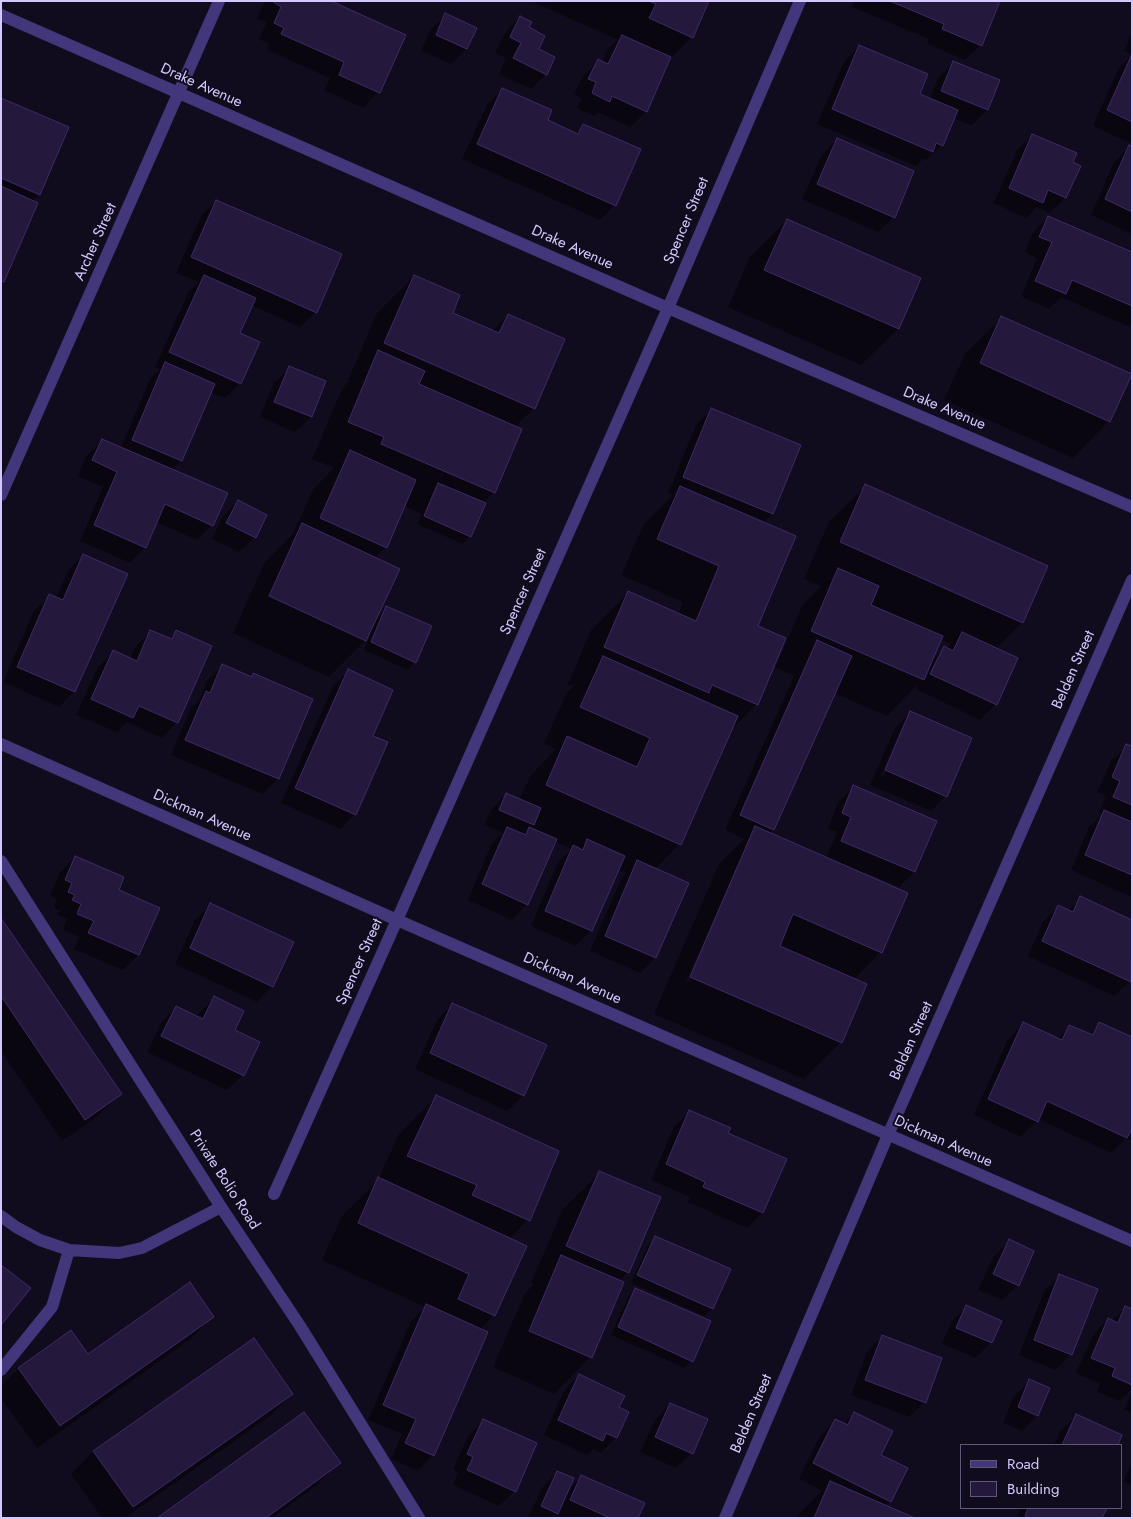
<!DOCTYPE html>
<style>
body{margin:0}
#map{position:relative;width:1133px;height:1519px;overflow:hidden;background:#110c1d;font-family:Jost,sans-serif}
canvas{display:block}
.frame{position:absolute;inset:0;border:2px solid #d5c8fe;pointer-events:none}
.legend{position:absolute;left:960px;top:1444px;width:162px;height:65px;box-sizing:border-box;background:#110c1d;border:1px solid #5f5777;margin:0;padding:6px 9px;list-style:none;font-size:15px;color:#d5c8fe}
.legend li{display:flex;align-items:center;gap:10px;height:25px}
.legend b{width:25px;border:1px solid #5f5777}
</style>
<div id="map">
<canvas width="1133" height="1519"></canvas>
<div class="frame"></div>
<ul class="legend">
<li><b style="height:6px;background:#42377b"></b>Road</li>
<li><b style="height:14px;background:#24183d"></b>Building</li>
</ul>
</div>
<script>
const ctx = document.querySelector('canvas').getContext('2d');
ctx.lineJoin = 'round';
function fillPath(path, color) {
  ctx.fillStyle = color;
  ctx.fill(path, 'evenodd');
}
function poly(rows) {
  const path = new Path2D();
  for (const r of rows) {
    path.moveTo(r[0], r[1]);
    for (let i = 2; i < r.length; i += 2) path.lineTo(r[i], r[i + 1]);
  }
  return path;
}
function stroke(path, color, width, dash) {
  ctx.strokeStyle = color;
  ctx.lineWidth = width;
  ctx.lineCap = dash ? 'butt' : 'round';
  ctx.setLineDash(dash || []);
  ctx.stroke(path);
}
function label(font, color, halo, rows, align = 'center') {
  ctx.font = font + ' Jost,sans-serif';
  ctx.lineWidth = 4;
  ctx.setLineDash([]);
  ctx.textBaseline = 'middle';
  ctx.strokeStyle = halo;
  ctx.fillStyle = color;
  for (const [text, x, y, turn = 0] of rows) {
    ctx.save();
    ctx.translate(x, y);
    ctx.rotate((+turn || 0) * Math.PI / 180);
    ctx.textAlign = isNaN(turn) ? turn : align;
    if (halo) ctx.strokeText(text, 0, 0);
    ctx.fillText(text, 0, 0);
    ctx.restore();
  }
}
fillPath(poly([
 [265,1,328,1,404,36,378,92,363,108,324,90,330,78,267,50,269,44,259,39,267,22,257,18],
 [531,1,707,1,692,37,669,60,646,112,630,127,598,112,594,116,577,108,582,98,574,94,583,76,598,61,602,62,606,51,618,40],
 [854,1,999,1,981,45,965,60,927,44,929,39,852,7],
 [446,15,475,28,466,49,451,64,421,51,430,30],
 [520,17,527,28,546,74,531,89,499,74,506,58,495,53,505,33],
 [1132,33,1132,54,1124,51],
 [859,46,918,94,930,99,938,78,953,63,999,80,987,110,972,125,953,118,942,145,926,160,923,159,916,166,817,124,844,62],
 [1132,55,1132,144,1093,126,1118,69],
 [502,89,546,121,575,134,584,125,615,205,600,220,462,159,487,105],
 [1,100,39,194,32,201,1,283],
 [1033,135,1071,163,1065,198,1050,213,1037,207,1026,218,994,203,1017,150],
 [837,139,894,217,878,232,802,199,822,155],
 [1130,146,1132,147,1132,234,1091,215,1114,162],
 [216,201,316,312,300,327,251,305,238,334,240,383,225,398,210,392,181,461,171,470,212,525,197,540,156,522,145,547,130,563,80,541,103,487,78,476,87,455,103,440,121,448,150,379,160,369,155,367,189,291,198,282,176,273,201,216],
 [1048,217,1132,254,1132,328,1061,297,1049,309,1021,296,1037,258,1025,252,1033,233],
 [787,220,920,279,898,329,861,365,728,307,750,257],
 [414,276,451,314,492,331,508,315,534,408,515,427,494,492,483,503,470,536,463,544,417,524,422,514,404,506,386,547,374,558,376,618,387,607,415,662,408,670,364,650,370,636,329,677,233,633,265,562,293,534,314,488,334,468,312,459,342,389,350,380,348,380,377,313],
 [1002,317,1109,421,1073,458,944,400,965,354],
 [290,368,325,382,311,417,295,432,260,417,274,383],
 [712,409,799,445,772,514,763,523,756,626,757,704,730,731,680,844,655,869,655,958,640,973,590,951,622,877,626,873,617,869,591,930,576,946,531,926,558,862,571,849,555,842,527,904,512,920,468,900,492,843,503,833,484,825,491,810,506,794,519,800,531,775,556,749,544,744,566,694,574,686,568,684,591,630,628,593,678,615,683,602,621,575,644,524,673,495,668,493,696,425],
 [866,486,1047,567,1022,623,995,649,996,704,980,720,916,689,918,684,887,716,834,693,773,829,769,834,826,858,837,832,828,829,838,802,854,787,914,872,899,887,864,872,863,875,881,952,854,979,841,1042,804,1079,654,1014,719,864,744,839,725,830,794,676,775,668,802,606,821,586,804,579,829,522],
 [940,639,951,644,947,649,944,648,932,660],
 [735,870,737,870,688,983,686,982],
 [238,501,255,537,239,552,212,539,223,516],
 [83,555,74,692,59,707,3,682,34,611,50,595,56,598,68,571],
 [151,631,169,639,176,632,177,722,162,738,127,722,117,732,76,715,98,667,113,652,130,659,135,647],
 [222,666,251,678,253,675,311,700,278,779,262,794,171,755,191,708,200,699,207,681],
 [348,671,371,736,355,814,340,829,281,803,333,686],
 [910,712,946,796,931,811,870,785,895,728],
 [901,729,903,729,884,776,881,775],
 [1127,746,1132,748,1132,897,1071,870,1089,827,1102,814,1099,812,1106,796,1097,792,1111,761],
 [76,857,118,890,138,955,123,970,74,949,79,937,63,929,67,919,58,915,60,910,54,908,57,899,50,895,60,872],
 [1080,898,1132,921,1132,976,1130,981,1114,996,1028,956,1043,922,1058,907,1068,911],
 [211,905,272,986,257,1002,175,964,195,920],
 [1,920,120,1094,98,1116,62,1141,1,1051],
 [214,998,233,1031,243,1075,227,1090,147,1052,161,1023,176,1007,196,1018,199,1013],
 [453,1004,545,1046,523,1096,507,1111,415,1069,437,1020],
 [1023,1024,1057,1039,1070,1026,1089,1035,1100,1024,1132,1038,1132,1141,1126,1138,1111,1153,1038,1119,1021,1137,974,1115,1008,1039],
 [436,1097,528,1220,509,1239,525,1247,493,1316,480,1330,433,1455,418,1471,391,1459,402,1434,368,1420,411,1321,425,1307,322,1260,342,1216,378,1180,399,1134],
 [690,1111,726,1133,785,1159,762,1213,747,1228,688,1202,691,1197,651,1180,674,1127],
 [600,1172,628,1272,619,1281,590,1357,554,1394,493,1367,525,1293,534,1284,531,1283,563,1209],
 [656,1237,729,1270,712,1309,704,1316,631,1283,648,1245],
 [1009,1241,1018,1285,1002,1300,978,1290,994,1256],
 [1060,1276,1071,1354,1056,1370,1019,1355,1044,1291],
 [636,1289,692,1361,684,1368,611,1335,628,1297],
 [966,1307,1000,1321,991,1343,975,1358,942,1344,951,1322],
 [1125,1308,1132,1311,1132,1389,1119,1401,1097,1392,1100,1384,1076,1373,1093,1335,1108,1319,1112,1321],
 [213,1316,191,1339,37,1448,1,1398,1,1386,19,1368,88,1356],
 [882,1337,925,1402,909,1417,851,1395,867,1352],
 [253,1340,292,1394,270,1416,125,1518,102,1518,71,1474,93,1452],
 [579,1375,618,1408,627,1413,616,1438,601,1453,593,1449,587,1455,544,1435,564,1391],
 [1030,1381,1049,1389,1037,1416,1022,1431,1003,1423,1014,1396],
 [1132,1392,1132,1413,1124,1410],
 [670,1404,692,1453,676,1468,640,1452,655,1420],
 [854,1414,879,1456,906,1469,890,1502,885,1506,911,1518,795,1518,822,1491,799,1479,820,1436,835,1421,843,1425],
 [1076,1416,1121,1435,1116,1445,1054,1445,1060,1431],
 [483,1421,515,1491,499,1506,453,1485,458,1472,453,1470,468,1436],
 [339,1463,317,1485,272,1518,159,1518],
 [1132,1463,1132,1485,1123,1482],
 [557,1472,567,1491,582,1476,637,1518,561,1518,555,1515,552,1518,528,1518,542,1488],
 [1021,1508,1105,1508,1101,1518,1016,1518]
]), '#0007');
const building = poly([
 [272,1,331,1,406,35,380,93,339,75,344,62,281,34,284,28,274,23,281,7,272,1],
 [649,1,709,1,693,38,649,18,656,4,649,1],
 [890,1,1000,1,982,46,942,29,944,24,890,1],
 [445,13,477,28,467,49,436,35,445,13],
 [520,16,532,22,529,27,545,36,539,49,555,57,547,75,513,58,521,43,510,37,520,16],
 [622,35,671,57,647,112,612,96,610,102,592,93,596,82,588,79,598,59,608,64,622,35],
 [859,45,928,74,920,94,958,110,943,146,936,143,933,152,832,109,859,45],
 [1132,54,1132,122,1107,110,1132,54],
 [953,61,1000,80,988,110,941,91,953,61],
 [502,88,552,110,548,120,578,134,583,124,641,149,616,206,477,144,502,88],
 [1,98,69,127,40,195,1,178,1,98],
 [1032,134,1077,153,1073,162,1081,166,1066,198,1048,190,1043,203,1009,188,1032,134],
 [837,138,914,171,895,218,817,184,837,138],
 [1129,145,1132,146,1132,212,1105,199,1129,145],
 [1,186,38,203,4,282,1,281,1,186],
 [216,200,342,254,317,313,191,257,216,200],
 [1048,216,1132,252,1132,306,1072,280,1066,294,1035,281,1052,242,1039,237,1048,216],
 [787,219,921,278,899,329,764,270,787,219],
 [204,275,256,298,240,333,260,342,241,384,169,352,204,275],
 [414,275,460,295,453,313,499,333,508,314,565,339,535,409,384,343,414,275],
 [1001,316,1132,374,1110,422,980,363,1001,316],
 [378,350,425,371,419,384,522,429,495,493,381,444,384,437,348,422,378,350],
 [165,362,215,384,182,461,132,440,165,362],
 [289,366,326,381,312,417,274,402,289,366],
 [711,408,801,445,773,514,683,477,711,408],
 [102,439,228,493,213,526,165,504,146,548,94,525,117,472,92,460,102,439],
 [350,450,416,480,387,548,320,518,350,450],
 [438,483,486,503,471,537,424,516,438,483],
 [865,484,1048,566,1023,623,840,542,865,484],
 [680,486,796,536,758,626,786,638,758,705,712,685,709,693,604,647,628,591,696,621,719,566,657,539,680,486],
 [238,500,267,515,256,538,226,523,238,500],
 [302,523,400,569,366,641,269,596,302,523],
 [83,554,128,574,75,692,17,667,49,594,63,600,83,554],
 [838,568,879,586,871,605,943,636,924,680,811,631,838,568],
 [386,606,432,626,416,663,371,642,386,606],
 [150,630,172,639,176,630,212,646,178,723,139,706,133,718,91,699,113,650,137,661,150,630],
 [962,632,1018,658,997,705,930,674,944,646,953,651,962,632],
 [817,640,852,656,774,830,740,815,817,640],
 [603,656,738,716,681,845,546,785,567,736,637,767,650,738,580,707,603,656],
 [222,664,252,677,253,673,313,699,279,779,185,740,206,691,210,693,222,664],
 [348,669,393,690,373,736,388,742,356,815,295,788,348,669],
 [910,711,972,738,947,797,885,770,910,711],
 [1126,744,1132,746,1132,805,1113,797,1120,781,1112,777,1126,744],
 [853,785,937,821,915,872,841,841,851,817,842,813,853,785],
 [506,793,541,808,534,825,499,810,506,793],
 [1104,810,1132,822,1132,875,1085,855,1104,810],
 [755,826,908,893,882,953,793,914,780,946,867,984,842,1043,690,977,755,826],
 [507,827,526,835,529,827,557,839,528,905,482,884,507,827],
 [587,839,625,856,592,931,545,911,573,845,583,850,587,839],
 [75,856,124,877,119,890,160,908,139,955,88,933,94,921,77,914,81,904,72,900,75,895,68,892,72,883,65,880,75,856],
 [637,860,689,883,656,958,605,936,637,860],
 [1080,896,1132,920,1131,982,1042,941,1058,905,1073,912,1080,896],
 [210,903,294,942,273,987,190,948,210,903],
 [1,918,122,1094,85,1120,1,996,1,918],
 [214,996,244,1011,235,1030,260,1042,244,1076,161,1036,176,1006,203,1019,214,996],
 [452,1003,547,1045,524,1096,430,1053,452,1003],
 [1023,1022,1062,1040,1069,1025,1093,1035,1099,1022,1132,1037,1132,1129,1127,1138,1047,1101,1038,1122,988,1099,1023,1022],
 [436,1095,559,1151,530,1221,472,1195,477,1185,407,1156,436,1095],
 [689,1110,731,1128,728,1133,787,1159,763,1213,703,1187,705,1182,666,1164,689,1110],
 [599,1171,661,1197,629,1273,566,1246,599,1171],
 [378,1177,527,1246,495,1316,458,1299,469,1274,358,1223,378,1177],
 [655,1236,731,1269,713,1309,637,1275,655,1236],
 [1009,1239,1034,1251,1019,1286,993,1274,1009,1239],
 [561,1255,624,1282,592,1358,529,1331,561,1255],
 [1,1265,31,1288,1,1325,1,1265],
 [1059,1274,1098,1289,1072,1355,1034,1340,1059,1274],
 [190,1282,214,1317,60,1426,18,1368,71,1330,88,1354,190,1282],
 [635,1288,711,1321,693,1362,618,1327,635,1288],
 [426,1304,488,1332,434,1456,405,1443,416,1419,383,1405,426,1304],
 [966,1305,1002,1321,992,1343,956,1328,966,1305],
 [1125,1306,1132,1309,1132,1385,1112,1376,1115,1368,1091,1358,1108,1318,1118,1323,1125,1306],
 [882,1335,942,1358,926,1403,865,1380,882,1335],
 [254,1338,293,1394,133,1507,93,1451,254,1338],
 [579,1374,625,1396,619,1407,629,1412,617,1438,606,1433,603,1441,558,1420,579,1374],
 [1029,1379,1050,1388,1038,1416,1018,1407,1029,1379],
 [670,1403,708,1419,693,1454,655,1437,670,1403],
 [304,1412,341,1463,266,1518,157,1518,304,1412],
 [854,1412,893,1431,881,1455,908,1468,891,1502,813,1463,835,1419,848,1425,854,1412],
 [1076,1414,1122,1435,1118,1445,1062,1445,1076,1414],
 [483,1419,537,1443,516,1492,467,1470,473,1457,467,1454,483,1419],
 [557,1471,574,1478,558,1514,541,1506,557,1471],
 [581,1475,645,1503,638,1518,610,1518,570,1500,581,1475],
 [830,1481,915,1518,814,1518,830,1481],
 [1028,1508,1107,1508,1102,1518,1029,1518,1025,1516,1028,1508]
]);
fillPath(building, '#24183d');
stroke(building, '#3f2a69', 1);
stroke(poly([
 [1,861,221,1207,300,1326,419,1518],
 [1,1216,16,1227,40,1240,69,1250,119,1253,142,1248,221,1207],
 [1,1370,52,1307,69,1250]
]), '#42377b', 12);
stroke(poly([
 [1,15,668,308,1132,507],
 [1,495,219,1],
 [1,744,397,920,1132,1241],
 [274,1194,397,920,668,308,800,1],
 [725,1518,888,1135,1132,580]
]), '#42377b', 12);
label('15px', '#d5c8fe', '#110c1d', [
 ["Drake Avenue",201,86,24],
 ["Spencer Street",687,221,-67],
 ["Archer Street",96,242,-66],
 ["Drake Avenue",572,248,24],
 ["Drake Avenue",944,409,23],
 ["Spencer Street",524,592,-66],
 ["Belden Street",1074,670,-66],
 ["Dickman Avenue",202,816,24],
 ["Spencer Street",360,962,-66],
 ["Dickman Avenue",572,979,24],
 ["Belden Street",912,1041,-66],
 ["Dickman Avenue",943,1142,24],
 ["Private Bolio Road",224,1180,57],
 ["Belden Street",752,1414,-67]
]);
</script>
